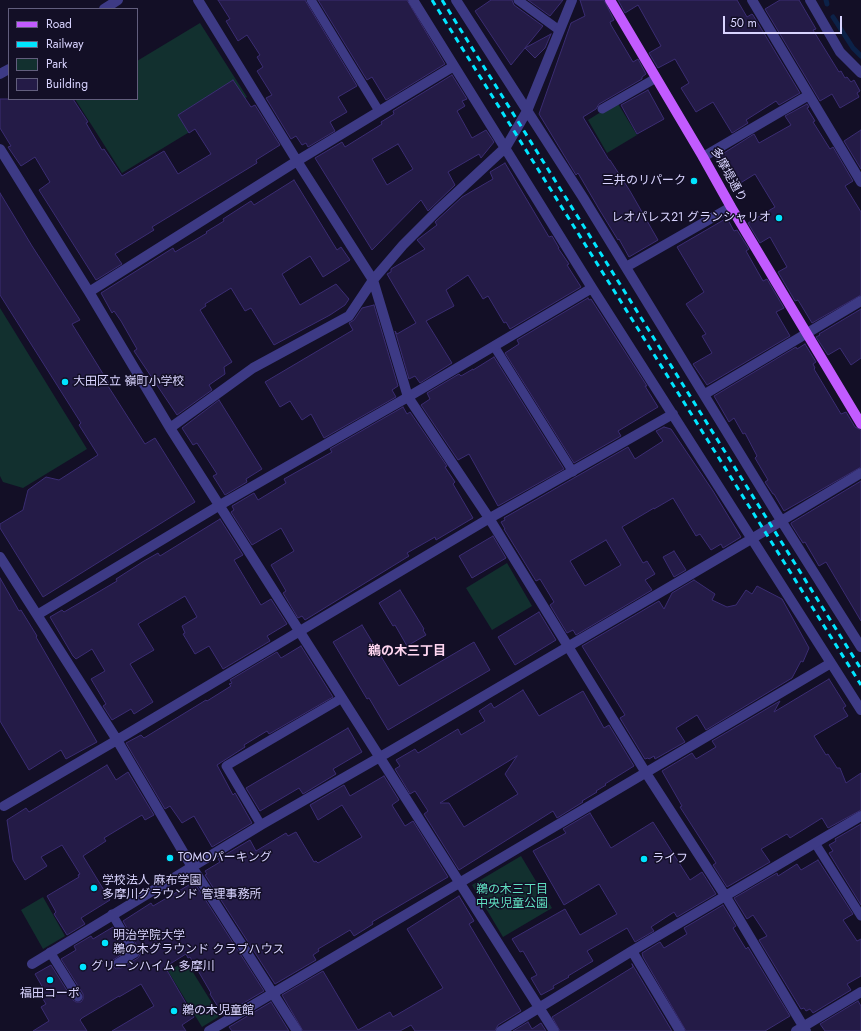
<!DOCTYPE html>
<meta charset="utf-8">
<style>
body{margin:0}
#map{position:relative;width:861px;height:1031px;overflow:hidden;background:#130f26;font-family:Jost,sans-serif}
canvas{display:block}
.legend{position:absolute;left:8px;top:8px;width:130px;height:92px;box-sizing:border-box;background:#130f26;border:1px solid #625e7d;margin:0;padding:5px 7px;list-style:none;font-size:12px;color:#d9d4ff}
.legend li{display:flex;align-items:center;gap:8px;height:20px}
.legend b{width:20px;border:1px solid #625e7d}
.scale{position:absolute;left:723px;top:16px;width:119px;height:18px;box-sizing:border-box;border:2px solid #d9d4ff;border-top:0;padding-left:5px;font-size:12px;line-height:14px;white-space:nowrap;color:#d9d4ff;-webkit-text-stroke:3px #130f26;paint-order:stroke}
</style>
<div id="map">
<canvas width="861" height="1031"></canvas>
<ul class="legend">
<li><b style="height:5px;background:#c25bff"></b>Road</li>
<li><b style="height:5px;background:#00e5ff"></b>Railway</li>
<li><b style="height:11px;background:#12302f"></b>Park</li>
<li><b style="height:11px;background:#241b47"></b>Building</li>
</ul>
<div class="scale">50 m</div>
</div>
<script>
const ctx = document.querySelector('canvas').getContext('2d');
ctx.lineJoin = 'round';
function fillPath(path, color) {
  ctx.fillStyle = color;
  ctx.fill(path, 'evenodd');
}
function poly(rows) {
  const path = new Path2D();
  for (const r of rows) {
    path.moveTo(r[0], r[1]);
    for (let i = 2; i < r.length; i += 2) path.lineTo(r[i], r[i + 1]);
  }
  return path;
}
function stroke(path, color, width, dash) {
  ctx.strokeStyle = color;
  ctx.lineWidth = width;
  ctx.lineCap = dash ? 'butt' : 'round';
  ctx.setLineDash(dash || []);
  ctx.stroke(path);
}
function label(font, color, halo, rows, align = 'center') {
  ctx.font = font + ' Jost,"Noto Sans JP",sans-serif';
  ctx.lineWidth = 3;
  ctx.setLineDash([]);
  ctx.textBaseline = 'middle';
  ctx.strokeStyle = halo;
  ctx.fillStyle = color;
  for (const [text, x, y, turn = 0] of rows) {
    ctx.save();
    ctx.translate(x, y);
    ctx.rotate((+turn || 0) * Math.PI / 180);
    ctx.textAlign = isNaN(turn) ? turn : align;
    if (halo) ctx.strokeText(text, 0, 0);
    ctx.fillText(text, 0, 0);
    ctx.restore();
  }
}
fillPath(poly([
 [200,23,247,97,122,173,75,99,137,99,137,61],
 [617,102,637,135,607,153,588,120],
 [0,308,87,449,23,488,3,482,0,476],
 [507,563,532,606,492,630,466,588],
 [521,856,552,908,503,937,472,885],
 [43,897,65,936,43,949,21,910],
 [186,961,220,1016,202,1027,168,971]
]), '#12302f');
stroke(poly([
 [826,0,827,4],
 [833,17,853,48,861,56]
]), '#0c2248', 5);
const building = poly([
 [218,0,305,0,357,86,338,97,347,112,330,122,335,131,308,147,306,143,302,145,296,136,291,139,266,98,272,95,257,71,263,67,257,57,260,55,247,35,238,41,226,21,230,19,218,0],
 [318,0,407,0,445,64,386,100,372,77,367,80,318,0],
 [491,0,512,0,514,5,543,26,511,65,475,11,491,0],
 [528,0,563,0,550,16,528,0],
 [580,0,604,0,614,20,610,22,611,25,633,62,638,59,646,74,642,77,642,79,599,104,596,109,583,117,609,160,610,160,630,191,658,240,629,257,619,239,618,240,599,209,578,173,576,175,539,114,571,23,585,16,580,0],
 [618,0,737,0,747,17,752,14,753,15,800,93,779,105,776,101,746,120,748,123,732,133,713,102,696,112,681,88,689,83,675,59,658,68,649,53,661,46,638,5,625,13,618,0],
 [780,0,799,0,816,29,813,30,839,72,841,71,845,78,847,77,851,82,854,80,860,91,857,93,859,97,840,108,832,94,820,101,765,9,780,0],
 [551,34,545,48,535,58,525,48,551,34],
 [452,75,467,99,462,101,465,106,457,111,472,138,486,130,494,142,481,158,479,154,448,172,455,185,428,211,421,200,372,250,315,158,342,142,345,147,382,124,381,122,394,114,393,111,452,75],
 [398,144,413,169,387,185,372,159,398,144],
 [233,80,251,107,255,105,280,145,256,160,257,163,152,227,154,230,115,254,122,264,96,280,39,190,50,182,35,157,21,166,8,147,11,146,0,128,0,99,73,99,88,122,86,123,102,150,104,149,122,176,164,151,178,174,211,154,195,129,189,133,178,115,233,80],
 [648,90,664,119,637,134,621,105,648,90],
 [807,104,809,107,807,108,815,121,813,122,830,149,833,147,853,181,845,186,861,212,861,295,812,323,798,300,795,301,778,272,787,267,770,237,760,243,748,223,775,207,755,174,734,187,716,158,754,134,759,143,791,125,785,116,807,104],
 [861,130,861,169,844,141,861,130],
 [505,163,549,237,552,236,559,248,558,248,569,264,567,265,581,287,510,329,506,322,504,323,488,296,483,299,468,275,446,290,454,306,426,321,452,363,420,383,415,376,409,379,395,331,397,334,416,323,387,274,391,272,391,269,425,249,417,240,437,225,435,222,462,197,493,179,490,172,505,163],
 [294,180,337,250,341,247,350,260,323,277,310,256,282,274,300,305,336,284,349,299,345,305,330,315,274,345,251,308,245,311,231,288,205,304,206,306,200,310,232,362,224,367,225,374,209,385,212,390,177,415,134,351,137,349,121,321,114,311,112,313,101,293,173,248,175,252,207,233,206,232,224,221,223,219,251,201,254,205,294,180],
 [0,193,32,246,80,320,72,324,110,385,108,386,145,444,155,438,195,502,43,597,0,528,0,524,23,510,28,490,46,477,59,480,98,455,79,425,81,423,0,295,0,193],
 [727,218,734,231,737,230,749,249,746,251,763,281,767,279,784,308,776,312,790,336,707,385,693,364,712,353,702,336,706,334,686,304,704,292,677,247,727,218],
 [588,298,589,300,591,299,647,386,645,386,658,407,618,431,621,436,574,463,505,353,519,344,517,340,588,298],
 [374,305,398,386,392,390,396,397,324,438,311,414,302,420,290,401,280,407,265,382,353,330,349,323,354,320,362,308,374,305],
 [861,309,861,358,851,365,840,348,828,355,816,337,820,335,819,334,861,309],
 [805,344,816,362,813,364,815,368,814,369,841,414,846,412,855,427,861,430,861,467,784,511,774,494,773,494,765,482,768,480,755,458,757,456,745,433,743,434,734,418,729,422,714,396,796,347,797,349,805,344],
 [494,357,564,469,498,506,469,454,458,460,421,405,430,399,427,393,459,374,461,376,473,369,473,370,494,357],
 [219,400,262,469,246,479,247,482,225,495,213,476,217,474,197,443,193,445,182,428,219,400],
 [403,407,407,414,410,412,447,466,445,467,455,482,453,484,473,518,436,540,435,537,407,553,409,556,305,620,302,616,298,618,283,593,286,591,271,565,294,551,281,528,252,545,231,512,234,510,232,506,254,493,258,500,286,483,284,479,332,452,330,449,403,407],
 [664,427,671,429,713,491,741,537,723,548,721,544,711,550,700,534,696,536,673,498,654,509,654,508,622,527,643,563,647,561,655,574,645,580,652,590,576,635,573,630,567,633,550,605,554,602,540,579,536,581,504,529,505,529,501,522,505,520,504,518,628,447,635,459,663,441,656,431,664,427],
 [606,540,621,565,585,586,570,561,606,540],
 [861,481,861,621,826,562,819,566,805,542,803,543,791,524,791,523,861,481],
 [220,519,243,555,234,560,261,605,271,599,287,624,267,636,270,641,223,669,209,646,195,654,183,634,185,633,182,626,197,617,185,596,138,624,154,650,130,664,153,702,134,714,131,709,112,720,103,706,106,704,91,679,105,671,92,649,76,659,73,656,50,617,62,610,64,612,95,594,117,581,116,579,144,561,158,553,160,556,220,519],
 [493,536,506,558,472,578,459,556,493,536],
 [674,551,686,570,674,577,663,557,674,551],
 [0,578,19,611,21,610,37,636,36,637,97,742,66,759,61,750,29,770,0,721,0,578],
 [694,580,715,594,712,600,727,607,736,605,746,590,752,594,757,586,782,599,809,648,803,662,801,661,792,678,706,730,697,715,676,728,685,742,655,759,654,756,649,759,648,758,645,759,620,718,625,715,582,646,659,601,664,609,672,593,694,580],
 [400,590,424,629,423,630,426,635,407,646,395,625,393,626,379,603,400,590],
 [539,612,556,640,515,665,498,637,539,612],
 [362,625,399,686,474,642,490,670,388,730,369,698,367,699,333,642,362,625],
 [301,646,333,697,269,734,267,731,244,745,245,747,217,765,233,795,235,793,252,823,212,847,194,816,182,823,170,806,165,809,126,743,141,735,144,738,206,700,207,701,231,686,229,684,232,683,230,680,277,652,281,658,301,646],
 [829,679,846,706,843,708,848,716,814,736,826,755,828,754,837,768,840,768,846,783,861,773,861,810,828,828,822,818,790,838,787,834,761,849,770,862,727,887,713,865,716,863,680,807,682,806,662,771,692,753,696,759,716,747,712,741,780,701,774,712,829,679],
 [523,690,539,716,583,691,604,728,609,725,634,766,605,784,606,785,596,791,597,792,582,801,583,802,557,818,553,811,459,870,424,814,428,811,415,791,410,794,395,769,400,766,396,760,415,749,418,753,458,729,461,735,485,721,479,711,491,703,494,708,523,690],
 [517,756,505,774,518,794,464,827,449,803,440,803,517,756],
 [348,728,362,752,333,769,336,774,303,794,299,788,260,811,246,788,348,728],
 [107,765,116,780,128,772,154,815,145,820,142,815,104,838,106,841,83,856,110,900,81,918,85,924,67,935,54,914,56,912,47,896,79,877,78,875,80,874,62,845,41,857,47,866,25,880,13,860,7,820,26,808,29,812,107,765],
 [384,776,399,800,392,805,405,826,413,821,448,877,372,922,373,924,354,936,350,930,335,939,318,949,319,951,313,955,316,960,275,984,205,875,207,874,205,871,220,862,218,859,250,840,256,851,286,833,288,836,296,832,314,862,316,861,318,863,362,837,342,805,318,820,310,805,344,785,350,796,384,776],
 [590,813,611,848,653,822,690,880,702,872,716,894,677,917,674,912,651,927,654,931,635,942,627,928,587,951,593,961,568,976,569,977,553,986,554,988,541,995,531,978,537,975,523,951,520,952,512,939,565,909,580,935,617,914,599,884,564,905,533,851,566,833,563,829,590,813],
 [861,824,861,905,829,853,833,851,829,845,836,841,835,839,861,824],
 [818,860,853,914,843,920,857,941,861,939,861,976,847,984,851,990,813,1013,810,1009,806,1011,804,1008,801,1009,759,940,767,936,753,915,747,919,734,898,777,873,778,876,797,864,801,870,818,860],
 [194,882,264,991,223,1015,210,994,211,993,190,957,188,958,186,954,165,967,194,1017,182,1025,186,1031,112,1031,154,1006,141,984,119,997,119,996,82,1018,80,1020,87,1031,33,1031,49,1021,41,1007,46,1004,38,991,43,988,35,974,51,965,73,1000,76,1002,81,1002,83,999,83,994,61,959,76,950,74,946,91,936,93,939,113,927,127,951,113,960,112,963,115,968,121,968,138,958,141,953,123,921,151,903,153,906,194,882],
 [459,896,474,921,469,924,521,1011,498,1025,495,1031,415,1031,411,1025,400,1031,303,1031,282,995,323,971,358,1030,390,1012,393,1017,443,988,407,929,459,896],
 [723,905,736,926,733,928,746,949,748,947,790,1016,765,1031,686,1031,643,957,642,953,660,942,664,948,687,934,684,928,723,905],
 [632,964,672,1031,560,1031,552,1017,633,967,632,964],
 [858,1001,861,1006,861,1031,825,1031,820,1024,858,1001],
 [271,1002,289,1031,232,1031,229,1027,271,1002],
 [528,1022,532,1029,541,1023,546,1031,513,1031,528,1022]
]);
fillPath(building, '#241b47');
stroke(building, '#3b2d73', 1);
stroke(poly([
 [311,0,379,111],
 [518,0,559,30],
 [602,109,656,78],
 [494,346,573,472],
 [261,825,226,766,342,698],
 [815,843,861,916],
 [112,914,135,953,118,963],
 [50,952,78,997]
]), '#3d3a85', 9);
stroke(poly([
 [198,0,297,161,373,280,408,397,489,518,646,773,726,897,806,1031],
 [413,0,592,288,861,710],
 [456,0,584,199,777,514,861,647],
 [752,0,861,182],
 [810,0,840,52,861,73],
 [104,9,118,0],
 [0,74,9,69],
 [0,149,89,292,170,428,554,1031],
 [703,157,809,95],
 [626,267,731,207],
 [89,292,297,161,454,66],
 [705,394,861,301],
 [170,428,253,368,349,316,373,280,403,245,437,211,506,147,527,111,572,0],
 [0,557,117,740,192,867,297,1031],
 [37,615,220,505,408,397,592,288],
 [4,806,117,740,483,522,673,414],
 [632,951,680,1031],
 [32,964,261,825,380,757,753,538,861,473],
 [209,1031,831,663],
 [501,1031,632,951,861,816],
 [796,1031,861,992]
]), '#3d3a85', 10);
stroke(poly([
 [610,0,703,157,731,207,861,424]
]), '#c25bff', 10);
stroke(poly([
 [432,0,861,685],
 [442,0,861,669]
]), '#00e5ff', 3, [6, 5]);
for (const [x, y, r, color] of [
 [694,181,4,"#00e5ff"],
 [779,218,4,"#00e5ff"],
 [65,382,4,"#00e5ff"],
 [170,858,4,"#00e5ff"],
 [644,859,4,"#00e5ff"],
 [94,888,4,"#00e5ff"],
 [105,943,4,"#00e5ff"],
 [83,967,4,"#00e5ff"],
 [50,980,4,"#00e5ff"],
 [174,1011,4,"#00e5ff"]
]) {
  const dot = new Path2D();
  dot.arc(x, y, r, 0, 2 * Math.PI);
  ctx.fillStyle = color;
  ctx.fill(dot);
  stroke(dot, '#130f26', 1.5);
}
label('12px', '#d9d4ff', '#130f26', [
 ["多摩堤通り",728,175,61]
]);
label('12px', '#d9d4ff', '#130f26', [
 ["三井のリパーク",686,181,"right"],
 ["レオパレス21 グランシャリオ",771,218,"right"],
 ["大田区立 嶺町小学校",73,382],
 ["TOMOパーキング",178,858],
 ["ライフ",652,859],
 ["学校法人 麻布学園",102,881],
 ["多摩川グラウンド 管理事務所",102,895],
 ["明治学院大学",113,936],
 ["鵜の木グラウンド クラブハウス",113,950],
 ["グリーンハイム 多摩川",91,967],
 ["福田コーポ",50,994,"center"],
 ["鵜の木児童館",182,1011]
], 'left');
label('12px', '#5fe0c0', '#130f26', [
 ["鵜の木三丁目",512,890],
 ["中央児童公園",512,904]
]);
label('bold 13px', '#ffd6f0', '#130f26', [
 ["鵜の木三丁目",407,652]
]);
</script>
